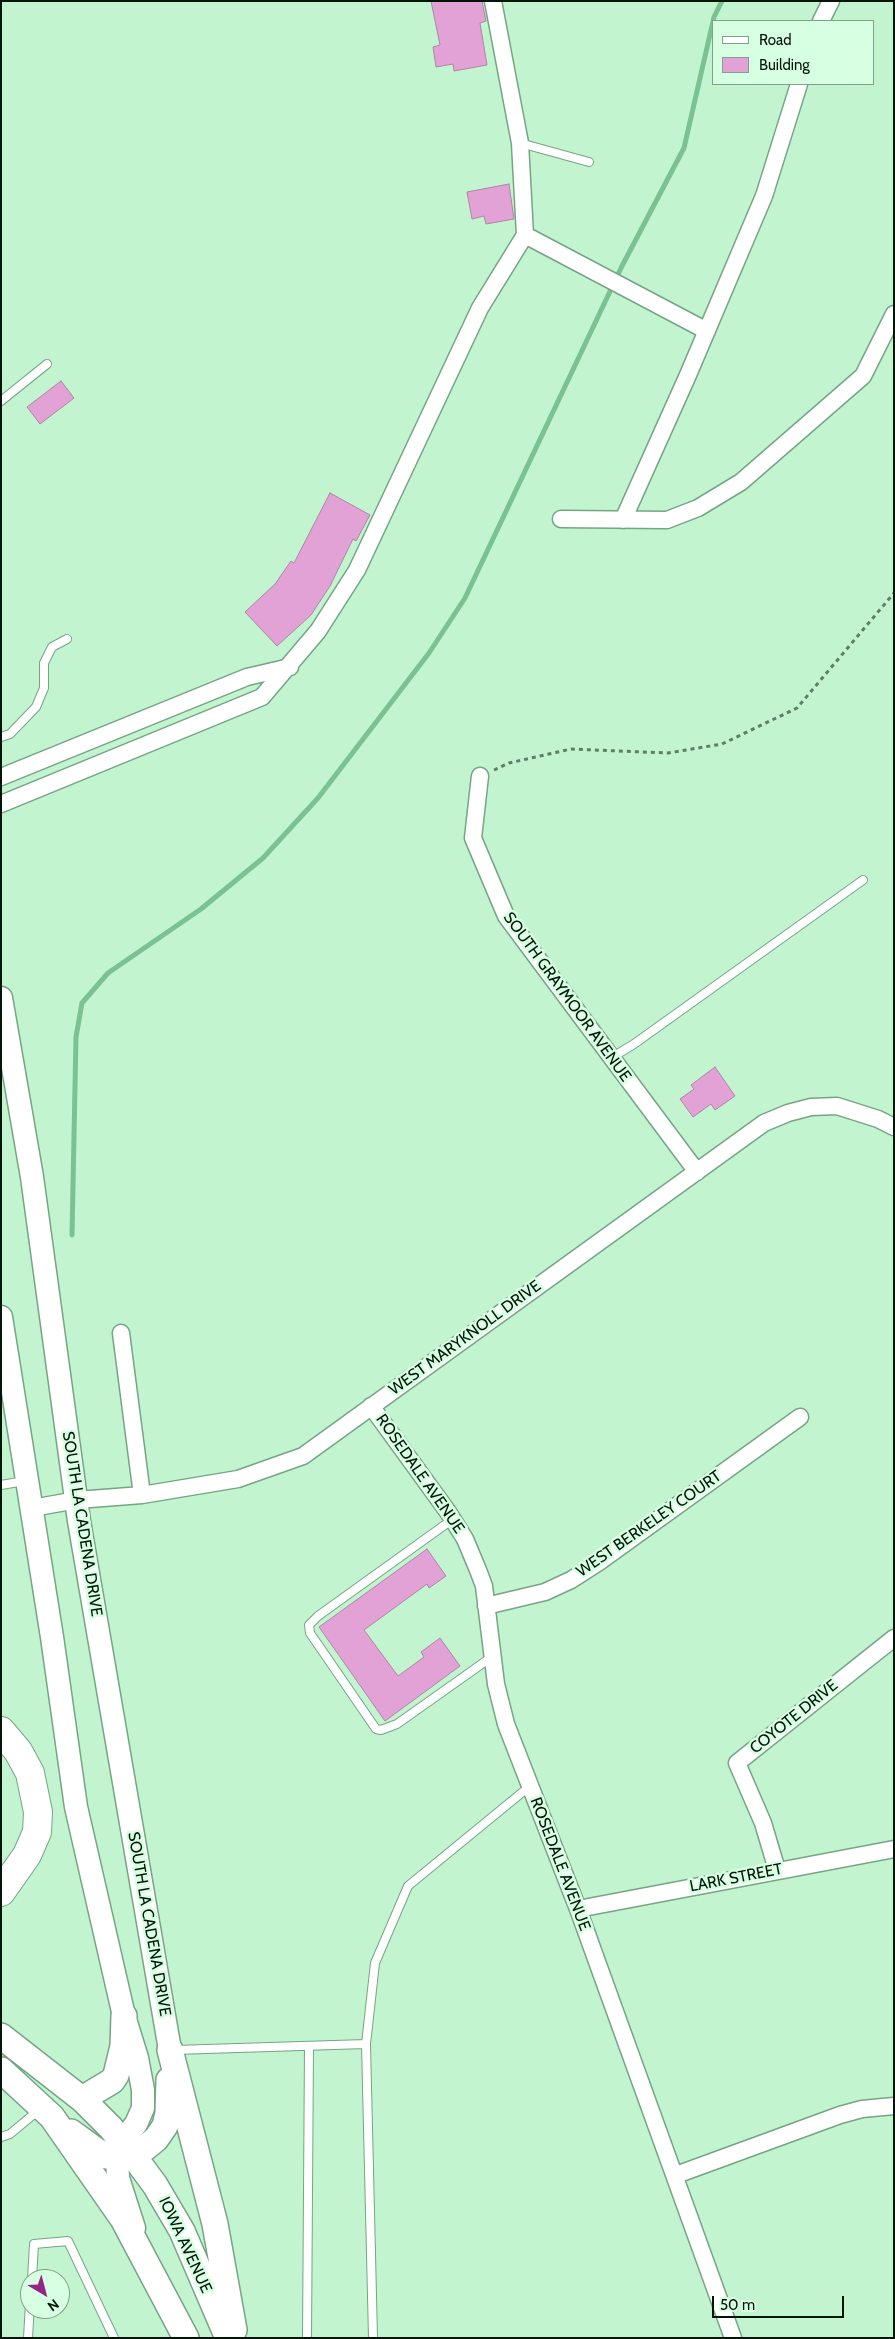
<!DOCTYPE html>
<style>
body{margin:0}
#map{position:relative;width:895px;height:2339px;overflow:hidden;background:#c2f4d0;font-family:Cabin,sans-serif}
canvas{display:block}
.frame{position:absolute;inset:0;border:2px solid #031409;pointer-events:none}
.legend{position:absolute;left:712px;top:20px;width:162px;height:65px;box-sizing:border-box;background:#d7ffe2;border:1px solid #82a18b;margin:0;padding:6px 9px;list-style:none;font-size:15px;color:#031409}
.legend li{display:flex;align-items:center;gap:10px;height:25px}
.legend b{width:25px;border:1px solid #82a18b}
.north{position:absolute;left:20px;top:2269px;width:50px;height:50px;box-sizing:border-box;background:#d7ffe2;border:1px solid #82a18b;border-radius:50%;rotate:143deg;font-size:14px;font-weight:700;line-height:20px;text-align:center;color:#031409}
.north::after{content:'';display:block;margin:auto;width:18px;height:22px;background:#952687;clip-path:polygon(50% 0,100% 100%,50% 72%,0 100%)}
.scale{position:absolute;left:712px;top:2296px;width:132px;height:22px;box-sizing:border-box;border:2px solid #031409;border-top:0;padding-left:6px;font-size:15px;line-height:18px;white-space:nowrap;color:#031409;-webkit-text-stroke:4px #d7ffe2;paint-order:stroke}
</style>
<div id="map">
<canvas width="895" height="2339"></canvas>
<div class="frame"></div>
<ul class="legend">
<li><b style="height:6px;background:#fff"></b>Road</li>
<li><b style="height:14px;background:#e2a2d5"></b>Building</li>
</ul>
<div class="north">N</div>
<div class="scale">50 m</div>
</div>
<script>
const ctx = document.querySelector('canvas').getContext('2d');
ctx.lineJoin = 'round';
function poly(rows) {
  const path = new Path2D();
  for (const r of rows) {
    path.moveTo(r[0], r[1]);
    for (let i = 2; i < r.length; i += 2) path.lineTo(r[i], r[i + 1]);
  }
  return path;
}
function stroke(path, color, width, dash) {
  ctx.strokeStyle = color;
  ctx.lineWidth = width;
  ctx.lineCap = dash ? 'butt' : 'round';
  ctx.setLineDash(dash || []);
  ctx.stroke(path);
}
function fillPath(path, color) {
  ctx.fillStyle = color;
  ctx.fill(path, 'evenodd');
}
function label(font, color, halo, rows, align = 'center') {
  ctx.font = font + ' Cabin,sans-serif';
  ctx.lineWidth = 5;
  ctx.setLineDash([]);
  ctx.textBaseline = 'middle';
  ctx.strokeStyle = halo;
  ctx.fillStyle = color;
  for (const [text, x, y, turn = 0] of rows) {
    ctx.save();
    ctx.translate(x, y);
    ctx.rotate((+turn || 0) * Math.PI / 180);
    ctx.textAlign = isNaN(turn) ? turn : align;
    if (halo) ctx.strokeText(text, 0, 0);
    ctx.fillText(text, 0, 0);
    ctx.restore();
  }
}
stroke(poly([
 [72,1235,76,1037,82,1003,108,973,201,909,263,858,318,798,429,653,465,598,622,266,684,148,714,17,722,1]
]), '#7ac291', 5);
const building = poly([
 [431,1,482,1,486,21,480,23,487,65,454,71,453,64,436,67,433,47,440,45,431,1],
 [509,184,514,219,486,224,484,216,472,219,467,192,509,184],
 [61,381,74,398,40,424,27,407,61,381],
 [330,493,370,515,356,541,353,539,330,586,311,615,277,646,245,612,275,584,291,561,294,563,330,493],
 [715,1067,735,1096,715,1110,711,1104,693,1117,680,1099,694,1089,691,1085,715,1067],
 [427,1549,446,1576,429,1588,427,1584,364,1630,398,1676,424,1657,421,1652,440,1638,460,1666,385,1721,319,1627,427,1549]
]);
fillPath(building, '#e2a2d5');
stroke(building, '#af84a6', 1);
const lane = poly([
 [520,143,589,162],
 [1,401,47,364],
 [1,737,10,734,36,707,44,688,44,663,52,647,67,639],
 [611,1058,634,1044,863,880],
 [1,1485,25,1481],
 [453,1519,318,1616,309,1625,310,1633,376,1729,381,1730,397,1724,493,1656],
 [366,2044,375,1963,408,1886,530,1786],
 [174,2050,366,2044,373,2338],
 [1,2137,10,2134,40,2109],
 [32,2279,34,2244,68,2241,114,2338],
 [28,2338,30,2303],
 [307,2338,309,2046]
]);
const street = poly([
 [821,21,831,1],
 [525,235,707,331],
 [561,519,667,520,698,508,741,482,863,376,894,314],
 [623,520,688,375,764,196,799,84],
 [480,776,473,838,506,916,697,1172],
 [1,777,247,677,290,667],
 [1,804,262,697,318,631,357,570,480,308,525,235,520,143,493,1],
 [121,1333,142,1495],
 [371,1406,448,1512,465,1539,478,1570,484,1586,496,1684,506,1724,578,1909,733,2338],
 [32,1508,77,1500,142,1495,238,1479,303,1456,764,1123,788,1113,811,1107,837,1106,878,1119,894,1127],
 [486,1606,545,1592,571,1580,599,1562,800,1417],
 [777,1870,763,1823,737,1763,894,1638],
 [578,1909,894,1849],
 [676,2175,840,2115,862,2109,894,2106]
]);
const secondary = poly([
 [1,998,32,1177,79,1521,170,2050],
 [1,1317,52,1637,76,1807,124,2016,137,2058,143,2090,143,2108,136,2124,122,2141,117,2156,118,2178,134,2228]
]);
const primary = poly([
 [1,2036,83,2100,111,2128,132,2154,155,2185,182,2231,228,2338],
 [170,2050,215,2224,234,2330],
 [1,2070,52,2117,123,2219,186,2338],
 [82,2099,112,2081,116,2075,123,2046,124,2016],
 [71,2132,97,2151,107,2156,132,2154,145,2148,156,2139,165,2126,168,2113,169,2080]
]);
const highway = poly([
 [1,1731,18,1751,30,1773,38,1812,37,1832,27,1855,1,1892]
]);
stroke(lane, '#76a584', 10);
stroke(street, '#76a584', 19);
stroke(secondary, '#76a584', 25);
stroke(primary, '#76a584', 28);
stroke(highway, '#76a584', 30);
stroke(poly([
 [494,770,509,763,571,749,668,753,722,744,797,708,894,593]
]), '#5e7e68', 3, [4, 4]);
stroke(lane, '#fff', 8);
stroke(street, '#fff', 16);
stroke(secondary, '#fff', 22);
stroke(primary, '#fff', 25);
stroke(highway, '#fff', 28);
label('16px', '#031409', '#d7ffe2', [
 ["SOUTH GRAYMOOR AVENUE",567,997,54],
 ["WEST MARYKNOLL DRIVE",465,1338,-36],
 ["ROSEDALE AVENUE",420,1474,55],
 ["SOUTH LA CADENA DRIVE",82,1524,81],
 ["WEST BERKELEY COURT",649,1524,-35],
 ["COYOTE DRIVE",794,1717,-39],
 ["ROSEDALE AVENUE",560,1864,69],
 ["LARK STREET",736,1878,-11],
 ["SOUTH LA CADENA DRIVE",149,1924,80],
 ["IOWA AVENUE",185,2245,65]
]);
</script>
